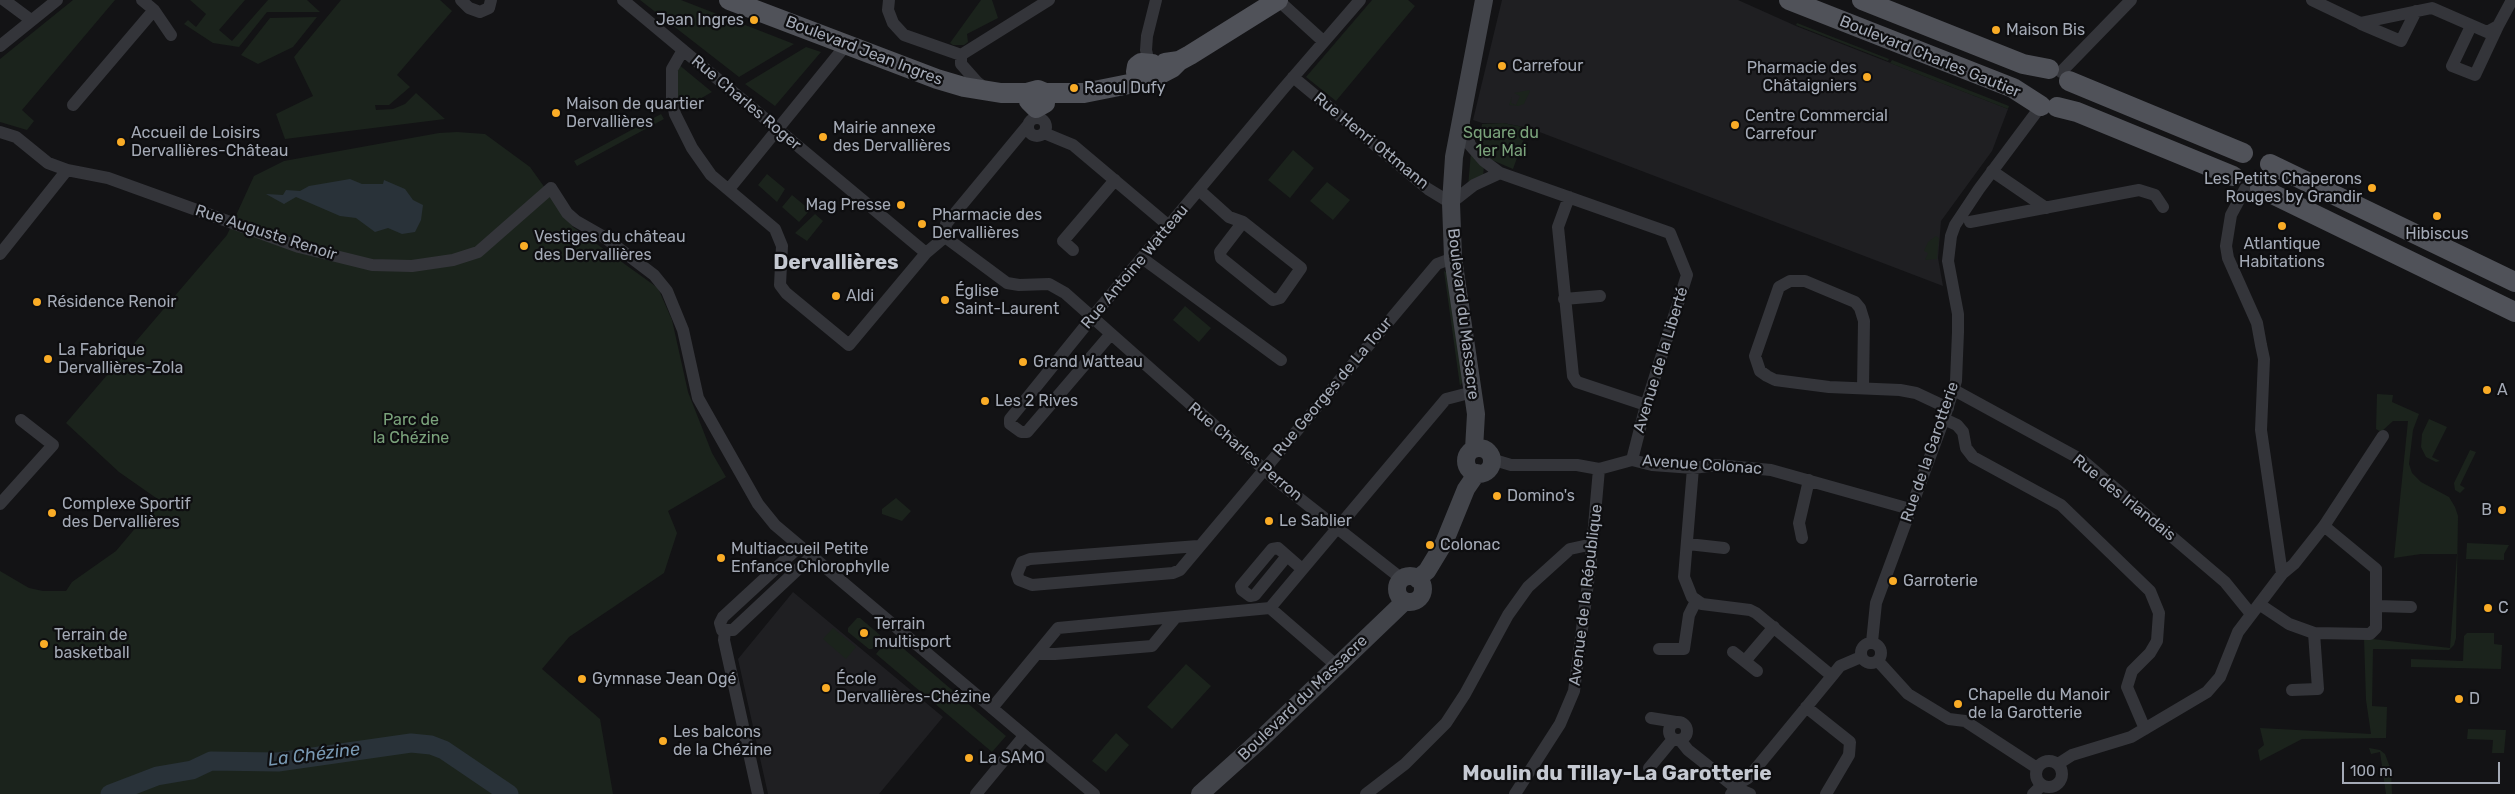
<!DOCTYPE html>
<meta charset="utf-8">
<style>
body{margin:0}
#map{position:relative;width:2515px;height:794px;overflow:hidden;background:#131315;font-family:Rubik,sans-serif}
canvas{display:block}
.scale{position:absolute;left:2342px;top:762px;width:158px;height:22px;box-sizing:border-box;border:2px solid #a4aab6;border-top:0;padding-left:6px;font-size:15px;line-height:18px;white-space:nowrap;color:#a4aab6;-webkit-text-stroke:4px #0e0e10;paint-order:stroke}
</style>
<div id="map">
<canvas width="2515" height="794"></canvas>
<div class="scale">100 m</div>
</div>
<script>
const ctx = document.querySelector('canvas').getContext('2d');
ctx.lineJoin = 'round';
function fillPath(path, color) {
  ctx.fillStyle = color;
  ctx.fill(path, 'evenodd');
}
function poly(rows) {
  const path = new Path2D();
  for (const r of rows) {
    if (r.length === 3) {
      path.moveTo(r[0] + r[2], r[1]);
      path.arc(r[0], r[1], r[2], 0, 2 * Math.PI);
      continue;
    }
    path.moveTo(r[0], r[1]);
    for (let i = 2; i < r.length; i += 2) path.lineTo(r[i], r[i + 1]);
  }
  return path;
}
function stroke(path, color, width, dash) {
  ctx.strokeStyle = color;
  ctx.lineWidth = width;
  ctx.lineCap = dash ? 'butt' : 'round';
  ctx.setLineDash(dash || []);
  ctx.stroke(path);
}
function label(font, color, halo, rows, align = 'center') {
  ctx.font = font + ' Rubik,sans-serif';
  ctx.lineWidth = 4.5;
  ctx.setLineDash([]);
  ctx.textBaseline = 'middle';
  ctx.strokeStyle = halo;
  ctx.fillStyle = color;
  for (const [text, x, y, turn = 0] of rows) {
    ctx.save();
    ctx.translate(x, y);
    ctx.rotate((+turn || 0) * Math.PI / 180);
    ctx.textAlign = isNaN(turn) ? turn : align;
    if (halo) ctx.strokeText(text, 0, 0);
    ctx.fillText(text, 0, 0);
    ctx.restore();
  }
}
fillPath(poly([
 [1502,0,1738,0,1796,26,2008,109,1992,151,1941,221,1938,258,1943,286,1529,128,1503,123,1482,123,1473,120],
 [793,592,943,717,879,794,768,794,738,659]
]), '#1f1f22');
fillPath(poly([
 [73,0,115,0,22,110,34,121,27,130,0,122,0,59],
 [190,0,245,0,219,30,232,41,268,0,307,0,320,12,267,12,239,47,213,43,184,24,188,20,196,27,206,14],
 [341,0,440,0,452,11,397,75,410,87,389,105,375,105,376,110,393,109,405,104,416,93,445,119,285,139,276,114,313,96,294,57],
 [640,0,681,0,794,44,739,77],
 [981,0,992,0,998,18,967,34,968,42,964,45,953,45,950,43],
 [1372,0,1408,0,1415,6,1336,101,1306,77],
 [317,17,293,47,258,64,241,55,270,18],
 [1797,23,1889,59,1888,61,1796,25],
 [806,47,821,52,775,106,745,84],
 [1892,60,2009,106,2008,109,1890,63],
 [678,64,712,92,679,111,676,98],
 [1529,90,1530,91,1524,104,1518,106,1509,105,1512,97,1511,103,1516,105,1520,96,1514,93],
 [661,114,664,119,577,166,574,161],
 [1503,123,1528,128,1513,169,1492,160,1479,144,1482,124],
 [457,132,485,134,530,167,573,227,658,288,672,320,688,392,712,453,726,477,668,511,677,533,664,573,569,637,542,669,600,719,613,794,0,794,0,571,29,588,43,591,66,591,72,582,116,551,159,500,119,472,66,423,227,235,254,176,284,161,439,133],
 [1293,150,1314,168,1290,198,1268,180],
 [1471,152,1484,166,1483,177,1468,187],
 [767,174,785,189,777,202,758,185],
 [1327,182,1350,200,1333,220,1310,201],
 [792,195,810,210,799,222,782,207],
 [815,214,823,221,807,241,795,233],
 [1936,236,1939,238,1937,259,1925,260,1928,253,1924,251,1928,242],
 [1444,271,1447,273,1463,381,1460,386],
 [1185,306,1211,328,1199,342,1173,320],
 [2377,394,2393,395,2392,402,2419,414,2413,430,2409,464,2412,473,2421,482,2449,497,2455,507,2458,516,2456,638,2454,645,2449,650,2373,649,2372,706,2387,707,2386,738,2302,739,2260,761,2258,750,2264,745,2260,728,2371,734,2366,700,2364,638,2450,648,2457,554,2421,554,2394,558,2408,421,2393,421,2381,432,2376,429],
 [2429,419,2447,427,2432,457,2440,461,2436,462,2426,457,2421,447,2422,434],
 [2470,450,2476,452,2460,485,2465,488,2460,493,2455,490,2454,483],
 [896,498,911,511,902,521,882,514,882,509],
 [2467,543,2509,545,2504,554,2504,560,2466,559],
 [857,618,860,618,880,635,881,638,872,649,869,649,848,632,848,628],
 [833,628,856,647,846,659,823,639],
 [2467,633,2494,633,2494,644,2502,645,2501,669,2411,667,2411,659,2463,661,2464,636],
 [890,637,1006,736,992,752,876,654],
 [1186,664,1211,686,1172,729,1147,707],
 [2468,729,2506,730,2504,753,2492,753,2493,740,2467,739],
 [1116,733,1129,745,1106,772,1092,761],
 [2369,748,2380,750,2385,754,2391,770,2392,794,2386,794,2380,752,2371,754]
]), '#1b231c');
fillPath(poly([
 [350,179,362,184,383,184,384,180,405,189,413,200,423,205,421,220,415,232,402,234,388,228,375,232,356,218,340,216,296,197,284,204,266,194,283,195,286,190,300,191,309,186]
]), '#293239');
stroke(poly([
 [110,794,157,776,192,770,211,761,278,762,411,743,431,745,444,750,509,794]
]), '#293239', 19);
stroke(poly([
 [4,0,31,20],
 [142,0,154,10,171,35],
 [461,0,469,8,480,12,489,8,491,0],
 [623,0,926,253],
 [889,0,888,10,893,23,904,35,961,55],
 [1278,0,1323,41],
 [2312,0,2360,23,2432,8,2487,32,2498,26,2512,0],
 [2361,24,2401,41,2416,11],
 [2471,26,2452,66,2475,75,2498,26],
 [0,46,57,0],
 [683,50,672,69,672,99,675,114,692,148,711,175,775,229,782,246,780,285,786,293,849,345,926,253,945,237,1007,283,1019,285,1049,284,1065,293,1276,480,1402,579],
 [961,55,1049,0],
 [961,55,961,64,977,82,986,89],
 [1149,63,1146,50,1147,36,1156,0],
 [2061,72,2131,0],
 [1293,77,1428,189,1451,203,1474,185,1500,173],
 [73,105,154,10],
 [1037,127,9],
 [1463,121,1470,145,1484,161,1500,173,1670,233,1687,275,1646,405,1632,460],
 [0,132,16,137,48,163,67,170,108,178,299,247,372,265,412,266,453,260,478,252,551,188,567,213,576,221,604,237,654,275,667,291,683,330,698,398,758,504,775,525,1094,794],
 [1044,133,1073,145,1169,226],
 [1992,171,2046,208],
 [729,189,846,45],
 [1199,190,1229,217,1243,222,1301,268,1280,298,1273,300,1221,258,1220,252,1243,222],
 [1569,197,1558,227,1573,376,1577,382,1646,405],
 [1970,222,2139,190,2155,195,2163,207],
 [945,237,946,224,1028,125],
 [1073,250,1063,241,1115,180],
 [0,254,67,170],
 [1142,258,1281,360],
 [1564,299,1600,296],
 [1110,335,1027,432,1021,432,1010,424,1010,419,1099,309,1283,89,1360,0],
 [1863,388,1864,321,1860,308,1855,302,1805,281,1790,281,1779,287,1755,356,1760,371,1767,376,1775,380,1829,387,1900,390,1916,393,1948,408],
 [1954,390,2082,460,2225,582,2251,614],
 [1944,419,1957,425,1963,432,1966,448,1973,457,2061,505,2150,591,2159,613,2157,641,2150,653,2132,671,2127,687,2145,729],
 [1491,459,1511,465,1577,465,1599,469,1632,460,1652,465,1693,468,1717,465,1771,470,1910,509],
 [1693,468,1684,577,1692,597,1702,604,1750,610,1756,613,1832,676],
 [0,504,53,445,21,420],
 [1802,538,1799,523,1809,480],
 [1688,544,1724,548],
 [800,546,723,617,720,623,722,630,733,630,812,556],
 [1198,546,1030,559,1022,562,1017,574,1019,580,1032,585,1173,573,1180,570,1437,264,1453,258],
 [1287,556,1255,595,1250,596,1242,590,1241,586,1272,549,1278,548,1302,569],
 [2282,574,2294,564,2324,526,2383,436],
 [2259,604,2289,624,2314,633,2370,634,2376,628,2376,569,2324,526],
 [2377,606,2411,607],
 [1270,608,1337,666],
 [725,631,724,640,758,794],
 [1872,642,1876,603,1944,419,1956,381,1958,332,1958,314,1948,261,1951,236,1955,225,1979,189,2041,106],
 [1871,653,10],
 [1659,649,1684,649,1689,615,1696,601],
 [1733,652,1757,671],
 [1038,654,1055,654,1152,646,1176,617],
 [1745,661,1774,627],
 [1878,661,1908,694,1949,719,1965,721,2037,768],
 [2292,690,2318,689,2314,633],
 [1806,707,1850,742,1849,755,1826,794],
 [992,708,1058,628,1270,608,1446,399,1473,392],
 [1651,718,1676,722],
 [1678,731,9],
 [1680,740,1688,750,1736,788,1750,794],
 [2049,774,13],
 [2058,764,2072,755,2131,737,2207,692,2220,677,2238,632,2282,574,2261,430,2264,359,2261,345,2257,323,2228,258,2226,246,2231,215,2245,189],
 [1649,768,1673,739],
 [976,794,1024,736],
 [1366,794,1405,764,1446,723,1465,694,1508,615,1528,587,1570,549,1593,544],
 [1515,794,1560,724,1574,691,1591,560,1599,469],
 [1731,794,1741,782,1748,778,1832,676,1840,666,1861,657],
 [2033,794,2042,785]
]), '#34353a', 12);
stroke(poly([
 [1479,461,13],
 [1474,449,1476,414,1453,258,1451,203,1454,157,1484,0],
 [1410,589,13],
 [1417,579,1427,571,1444,543,1466,489,1477,473],
 [1200,794,1259,741,1405,601]
]), '#42444a', 18);
stroke(poly([
 [729,0,937,79,964,87,1001,93,1027,93,1038,90,1045,93,1084,93,1149,80,1172,68,1179,61],
 [1789,0,2013,88,2041,106],
 [1862,0,2023,64,2049,69],
 [1165,63,1179,61,1190,55,1278,0],
 [1143,80,1138,77,1136,72,1137,66,1141,63,1152,64,1154,69,1153,76],
 [2069,81,2243,153],
 [1032,92,1029,101,1036,108,1045,103,1045,93],
 [2057,107,2077,112,2233,176],
 [2270,164,2515,282],
 [2260,188,2515,312]
]), '#505259', 20);
for (const [x, y, r, color] of [
 [754,20,5,"#faac26"],
 [1996,30,5,"#faac26"],
 [1502,66,5,"#faac26"],
 [1867,77,5,"#faac26"],
 [1074,88,5,"#faac26"],
 [556,113,5,"#faac26"],
 [1735,125,5,"#faac26"],
 [823,137,5,"#faac26"],
 [121,142,5,"#faac26"],
 [2372,188,5,"#faac26"],
 [901,205,5,"#faac26"],
 [2437,216,5,"#faac26"],
 [922,224,5,"#faac26"],
 [2282,226,5,"#faac26"],
 [524,246,5,"#faac26"],
 [836,296,5,"#faac26"],
 [945,300,5,"#faac26"],
 [37,302,5,"#faac26"],
 [48,359,5,"#faac26"],
 [1023,362,5,"#faac26"],
 [2487,390,5,"#faac26"],
 [985,401,5,"#faac26"],
 [1497,496,5,"#faac26"],
 [2502,510,5,"#faac26"],
 [52,513,5,"#faac26"],
 [1269,521,5,"#faac26"],
 [1430,545,5,"#faac26"],
 [721,558,5,"#faac26"],
 [1893,581,5,"#faac26"],
 [2488,608,5,"#faac26"],
 [864,633,5,"#faac26"],
 [44,644,5,"#faac26"],
 [582,679,5,"#faac26"],
 [826,688,5,"#faac26"],
 [2459,699,5,"#faac26"],
 [1958,704,5,"#faac26"],
 [663,741,5,"#faac26"],
 [969,758,5,"#faac26"]
]) {
  const dot = new Path2D();
  dot.arc(x, y, r, 0, 2 * Math.PI);
  ctx.fillStyle = color;
  ctx.fill(dot);
  stroke(dot, '#0e0e10', 2);
}
label('16px', '#a4aab6', '#0e0e10', [
 ["Jean Ingres",744,20,"right"],
 ["Maison Bis",2006,30],
 ["Carrefour",1512,66],
 ["Pharmacie des",1857,68,"right"],
 ["Châtaigniers",1857,86,"right"],
 ["Raoul Dufy",1084,88],
 ["Maison de quartier",566,104],
 ["Dervallières",566,122],
 ["Centre Commercial",1745,116],
 ["Carrefour",1745,134],
 ["Mairie annexe",833,128],
 ["des Dervallières",833,146],
 ["Accueil de Loisirs",131,133],
 ["Dervallières-Château",131,151],
 ["Les Petits Chaperons",2362,179,"right"],
 ["Rouges by Grandir",2362,197,"right"],
 ["Mag Presse",891,205,"right"],
 ["Pharmacie des",932,215],
 ["Dervallières",932,233],
 ["Hibiscus",2437,234,"center"],
 ["Vestiges du château",534,237],
 ["des Dervallières",534,255],
 ["Atlantique",2282,244,"center"],
 ["Habitations",2282,262,"center"],
 ["Église",955,291],
 ["Saint-Laurent",955,309],
 ["Aldi",846,296],
 ["Résidence Renoir",47,302],
 ["La Fabrique",58,350],
 ["Dervallières-Zola",58,368],
 ["Grand Watteau",1033,362],
 ["A",2497,390],
 ["Les 2 Rives",995,401],
 ["Domino's",1507,496],
 ["Complexe Sportif",62,504],
 ["des Dervallières",62,522],
 ["B",2492,510,"right"],
 ["Le Sablier",1279,521],
 ["Colonac",1440,545],
 ["Multiaccueil Petite",731,549],
 ["Enfance Chlorophylle",731,567],
 ["Garroterie",1903,581],
 ["C",2498,608],
 ["Terrain",874,624],
 ["multisport",874,642],
 ["Terrain de",54,635],
 ["basketball",54,653],
 ["Gymnase Jean Ogé",592,679],
 ["École",836,679],
 ["Dervallières-Chézine",836,697],
 ["Chapelle du Manoir",1968,695],
 ["de la Garotterie",1968,713],
 ["D",2469,699],
 ["Les balcons",673,732],
 ["de la Chézine",673,750],
 ["La SAMO",979,758]
], 'left');
label('16px', '#a4aab6', '#0e0e10', [
 ["Boulevard Jean Ingres",864,51,21],
 ["Boulevard Charles Gautier",1930,57,22],
 ["Rue Charles Roger",746,103,40],
 ["Rue Henri Ottmann",1371,141,39],
 ["Rue Auguste Renoir",266,233,18],
 ["Rue Antoine Watteau",1135,267,-50],
 ["Boulevard du Massacre",1463,314,83],
 ["Avenue de la Liberté",1661,360,-73],
 ["Rue Georges de La Tour",1333,387,-50],
 ["Rue Charles Perron",1245,452,40],
 ["Rue de la Garotterie",1930,452,-71],
 ["Avenue Colonac",1702,465,4],
 ["Rue des Irlandais",2124,498,39],
 ["Avenue de la République",1586,595,-83],
 ["Boulevard du Massacre",1303,698,-44]
]);
label('16px', '#7aa27b', '#0e0e10', [
 ["Square du",1501,133],
 ["1er Mai",1501,151],
 ["Parc de",411,420],
 ["la Chézine",411,438]
]);
label('italic 18px', '#7999b3', '#0e0e10', [
 ["La Chézine",314,755,-7]
]);
label('bold 21px', '#c5c9d2', '#0e0e10', [
 ["Dervallières",836,263],
 ["Moulin du Tillay-La Garotterie",1617,774]
]);
</script>
